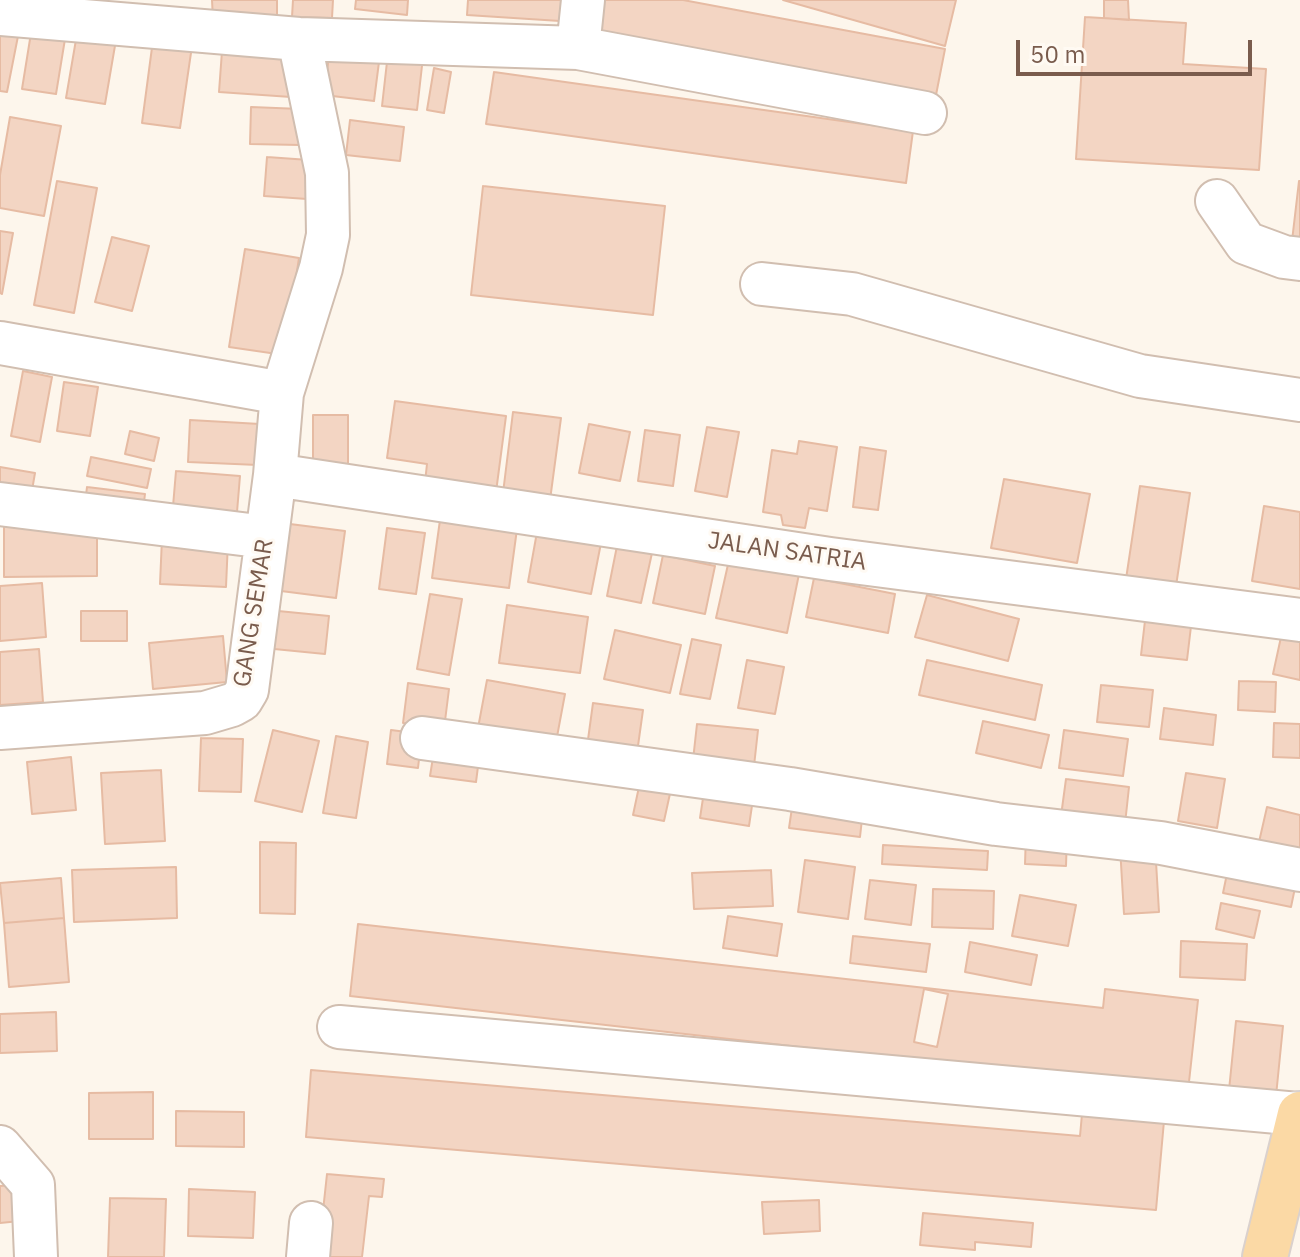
<!DOCTYPE html>
<style>
body{margin:0}
#map{position:relative;width:1300px;height:1257px;overflow:hidden;background:#fdf6ec;font-family:"IBM Plex Sans",sans-serif}
canvas{display:block}
.scale{position:absolute;left:1016px;top:40px;width:236px;height:36px;box-sizing:border-box;border:4px solid #7a5c4d;border-top:0;padding-left:10px;font-size:24px;line-height:28px;white-space:nowrap;color:#7a5c4d;-webkit-text-stroke:6px #fffaf3;paint-order:stroke}
</style>
<div id="map">
<canvas width="1300" height="1257"></canvas>
<div class="scale">50 m</div>
</div>
<script>
const ctx = document.querySelector('canvas').getContext('2d');
ctx.lineJoin = 'round';
function fillPath(path, color) {
  ctx.fillStyle = color;
  ctx.fill(path, 'evenodd');
}
function poly(rows) {
  const path = new Path2D();
  for (const r of rows) {
    path.moveTo(r[0], r[1]);
    for (let i = 2; i < r.length; i += 2) path.lineTo(r[i], r[i + 1]);
  }
  return path;
}
function stroke(path, color, width, dash) {
  ctx.strokeStyle = color;
  ctx.lineWidth = width;
  ctx.lineCap = dash ? 'butt' : 'round';
  ctx.setLineDash(dash || []);
  ctx.stroke(path);
}
function label(font, color, halo, rows, align = 'center') {
  ctx.font = font + ' "IBM Plex Sans",sans-serif';
  ctx.lineWidth = 6;
  ctx.setLineDash([]);
  ctx.textBaseline = 'middle';
  ctx.strokeStyle = halo;
  ctx.fillStyle = color;
  for (const [text, x, y, turn = 0] of rows) {
    ctx.save();
    ctx.translate(x, y);
    ctx.rotate((+turn || 0) * Math.PI / 180);
    ctx.textAlign = isNaN(turn) ? turn : align;
    if (halo) ctx.strokeText(text, 0, 0);
    ctx.fillText(text, 0, 0);
    ctx.restore();
  }
}
const building = poly([
 [212,0,277,0,277,18,213,20,212,0],
 [293,0,333,0,332,18,292,17,293,0],
 [356,0,408,0,407,15,355,9,356,0],
 [468,0,562,0,560,21,467,15,468,0],
 [589,0,683,0,945,49,936,95,584,29,589,0],
 [783,0,956,0,945,46,783,0],
 [1104,0,1128,0,1129,20,1104,18,1104,0],
 [1085,17,1186,23,1183,64,1266,69,1259,170,1076,159,1085,17],
 [0,28,19,31,7,92,0,91,0,28],
 [78,28,117,34,105,104,66,98,78,28],
 [31,33,65,39,56,94,22,89,31,33],
 [153,40,192,46,180,128,142,123,153,40],
 [330,48,380,54,374,101,324,95,330,48],
 [222,51,294,57,291,97,219,92,222,51],
 [388,53,423,57,417,110,382,106,388,53],
 [434,68,451,72,444,113,427,110,434,68],
 [494,72,913,131,906,183,486,124,494,72],
 [251,107,301,109,300,145,250,144,251,107],
 [10,117,61,126,44,216,0,208,0,175,10,117],
 [350,120,404,127,400,161,346,155,350,120],
 [267,157,309,160,307,199,264,196,267,157],
 [57,181,97,188,74,313,34,305,57,181],
 [1299,181,1300,181,1300,242,1292,241,1299,181],
 [483,186,665,206,653,315,471,295,483,186],
 [0,231,13,233,2,294,0,293,0,231],
 [112,237,149,246,132,311,95,302,112,237],
 [245,249,299,258,284,355,229,347,245,249],
 [23,371,52,377,40,442,11,436,23,371],
 [64,382,98,387,90,436,57,431,64,382],
 [395,401,506,416,496,492,425,482,427,464,387,458,395,401],
 [513,412,561,418,550,500,503,493,513,412],
 [313,415,348,415,348,468,313,468,313,415],
 [190,420,260,424,258,465,188,462,190,420],
 [589,424,630,432,620,481,579,473,589,424],
 [707,427,739,432,727,497,695,491,707,427],
 [645,430,680,435,673,486,638,481,645,430],
 [130,431,159,438,154,461,125,454,130,431],
 [799,441,837,447,827,511,809,508,805,528,783,525,781,515,763,512,772,450,797,454,799,441],
 [860,447,886,451,878,510,853,507,860,447],
 [91,457,151,469,147,488,87,476,91,457],
 [0,467,35,473,31,496,0,491,0,467],
 [176,471,240,476,236,524,172,518,176,471],
 [1004,479,1090,494,1077,563,991,548,1004,479],
 [1140,486,1190,493,1176,586,1126,579,1140,486],
 [87,487,145,494,142,518,84,511,87,487],
 [1264,506,1300,512,1300,589,1252,581,1264,506],
 [440,520,517,529,509,588,432,578,440,520],
 [290,524,345,531,336,598,281,591,290,524],
 [4,525,97,525,97,576,4,577,4,525],
 [387,528,425,533,416,594,379,589,387,528],
 [537,532,601,543,591,594,528,582,537,532],
 [162,538,228,541,226,587,160,584,162,538],
 [617,546,652,553,641,603,607,596,617,546],
 [663,555,715,566,705,614,653,603,663,555],
 [729,560,799,574,787,633,716,618,729,560],
 [814,578,895,594,888,633,806,617,814,578],
 [42,583,46,637,0,641,0,586,42,583],
 [430,594,462,599,449,675,417,669,430,594],
 [927,595,1019,619,1008,661,915,637,927,595],
 [507,605,588,617,580,673,499,663,507,605],
 [268,610,329,616,325,654,264,648,268,610],
 [81,611,127,611,127,641,81,641,81,611],
 [1146,612,1192,618,1187,660,1141,655,1146,612],
 [615,630,681,645,670,693,604,679,615,630],
 [223,636,227,682,153,689,149,643,223,636],
 [1281,637,1300,641,1300,680,1273,674,1281,637],
 [692,639,721,645,710,699,680,694,692,639],
 [39,649,43,702,0,705,0,652,39,649],
 [747,660,784,667,775,714,738,708,747,660],
 [927,660,1042,685,1035,720,919,695,927,660],
 [487,680,565,694,556,742,478,728,487,680],
 [1239,681,1276,682,1275,712,1238,710,1239,681],
 [408,683,449,689,444,729,403,723,408,683],
 [1101,685,1153,690,1149,727,1097,722,1101,685],
 [593,703,643,710,637,753,587,747,593,703],
 [1164,708,1216,715,1213,745,1160,739,1164,708],
 [983,721,1049,735,1041,768,976,753,983,721],
 [1274,723,1300,724,1300,758,1273,757,1274,723],
 [697,724,758,730,754,766,693,760,697,724],
 [273,730,319,741,302,812,255,801,273,730],
 [391,730,422,734,418,768,387,764,391,730],
 [1064,730,1128,739,1123,776,1059,768,1064,730],
 [336,736,368,742,356,818,323,813,336,736],
 [201,738,243,739,241,792,199,791,201,738],
 [435,745,480,751,476,782,430,776,435,745],
 [71,757,76,810,32,814,27,762,71,757],
 [161,770,165,841,105,844,101,773,161,770],
 [1186,773,1225,779,1217,828,1178,821,1186,773],
 [1066,779,1129,787,1125,824,1061,816,1066,779],
 [640,782,671,789,664,821,633,815,640,782],
 [705,785,754,792,749,826,700,818,705,785],
 [793,801,863,810,860,837,789,828,793,801],
 [1267,807,1300,815,1300,850,1259,842,1267,807],
 [1026,833,1067,834,1066,866,1025,864,1026,833],
 [260,842,296,843,295,914,260,913,260,842],
 [883,845,988,851,987,870,882,864,883,845],
 [1155,845,1159,912,1124,914,1120,847,1155,845],
 [805,860,855,867,848,919,798,912,805,860],
 [1229,864,1297,878,1291,907,1223,893,1229,864],
 [176,867,177,918,74,922,72,870,176,867],
 [771,870,773,906,694,909,692,873,771,870],
 [61,878,64,918,4,923,0,883,61,878],
 [870,880,916,885,911,925,865,919,870,880],
 [933,889,994,891,993,929,932,927,933,889],
 [1020,895,1076,905,1068,946,1012,936,1020,895],
 [1221,903,1260,911,1254,938,1216,929,1221,903],
 [728,916,782,924,777,956,723,948,728,916],
 [64,918,69,982,9,987,4,923,64,918],
 [358,924,1103,1008,1105,989,1198,1000,1188,1091,350,996,358,924],
 [853,936,930,944,926,972,850,963,853,936],
 [1181,941,1247,944,1245,980,1180,977,1181,941],
 [970,942,1037,955,1031,985,965,972,970,942],
 [924,989,948,994,937,1047,914,1042,924,989],
 [56,1012,57,1051,0,1053,0,1014,56,1012],
 [1236,1021,1283,1026,1276,1096,1229,1090,1236,1021],
 [311,1070,1080,1136,1082,1114,1164,1121,1156,1210,306,1137,311,1070],
 [153,1092,153,1139,89,1139,89,1093,153,1092],
 [176,1111,244,1112,244,1147,176,1146,176,1111],
 [327,1174,384,1179,382,1197,369,1196,362,1257,318,1257,327,1174],
 [27,1184,30,1220,0,1223,0,1186,27,1184],
 [189,1189,255,1192,253,1238,188,1236,189,1189],
 [110,1198,166,1199,164,1257,108,1257,110,1198],
 [819,1200,820,1231,764,1234,762,1202,819,1200],
 [923,1213,1033,1223,1031,1247,975,1242,975,1250,920,1245,923,1213]
]);
fillPath(building, '#f3d5c3');
stroke(building, '#e6bba3', 2);
const minor = poly([
 [0,14,299,39,578,48,925,113],
 [578,48,583,0],
 [1217,201,1246,243,1284,257,1300,259],
 [762,284,852,294,1140,376,1300,400],
 [0,343,282,393],
 [275,475,830,559,1300,620],
 [0,504,266,537],
 [0,728,205,713,232,705,241,700,247,690,275,475,282,393,321,268,328,235,327,173,299,39],
 [422,738,790,789,996,824,1161,843,1300,870],
 [339,1027,1300,1114],
 [0,1147,33,1185,36,1257],
 [308,1257,311,1223]
]);
const major = poly([
 [1265,1257,1300,1114]
]);
stroke(minor, '#d1beb0', 46);
stroke(major, '#dad1cd', 48);
stroke(minor, '#fff', 42);
stroke(major, '#fbd9a5', 44);
label('24px', '#7a5c4d', '#fffaf3', [
 ["JALAN SATRIA",787,552,8],
 ["GANG SEMAR",254,613,-81]
]);
</script>
